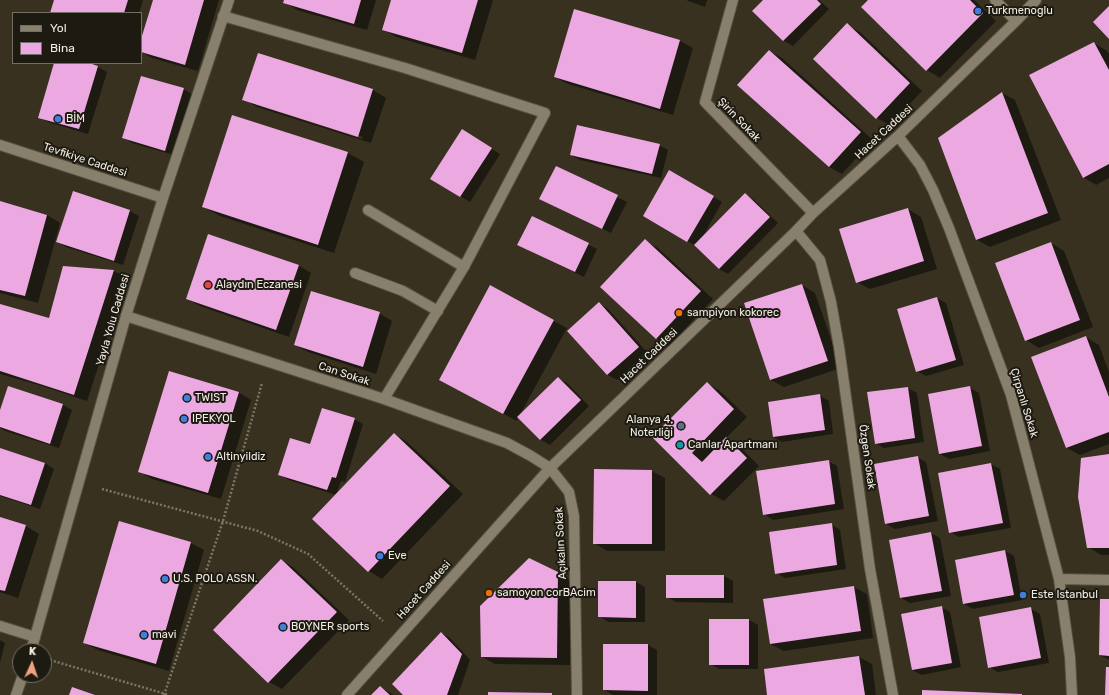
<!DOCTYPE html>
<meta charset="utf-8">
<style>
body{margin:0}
#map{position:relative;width:1109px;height:695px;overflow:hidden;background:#383120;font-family:Rubik,sans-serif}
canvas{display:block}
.legend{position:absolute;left:12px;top:12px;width:130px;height:52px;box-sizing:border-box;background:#1d1a12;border:1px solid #726e65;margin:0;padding:5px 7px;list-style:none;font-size:12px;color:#f1ede2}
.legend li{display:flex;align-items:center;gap:8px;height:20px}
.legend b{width:20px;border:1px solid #726e65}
.north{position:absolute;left:12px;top:643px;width:40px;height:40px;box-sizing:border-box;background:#1d1a12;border:1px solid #726e65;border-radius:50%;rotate:3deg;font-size:11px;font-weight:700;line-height:16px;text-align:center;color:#f1ede2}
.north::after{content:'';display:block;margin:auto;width:14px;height:18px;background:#f2a17e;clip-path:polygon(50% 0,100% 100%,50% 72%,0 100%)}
</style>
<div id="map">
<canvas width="1109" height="695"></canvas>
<ul class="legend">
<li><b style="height:5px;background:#88806c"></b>Yol</li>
<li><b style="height:11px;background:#eca8e1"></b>Bina</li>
</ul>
<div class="north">K</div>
</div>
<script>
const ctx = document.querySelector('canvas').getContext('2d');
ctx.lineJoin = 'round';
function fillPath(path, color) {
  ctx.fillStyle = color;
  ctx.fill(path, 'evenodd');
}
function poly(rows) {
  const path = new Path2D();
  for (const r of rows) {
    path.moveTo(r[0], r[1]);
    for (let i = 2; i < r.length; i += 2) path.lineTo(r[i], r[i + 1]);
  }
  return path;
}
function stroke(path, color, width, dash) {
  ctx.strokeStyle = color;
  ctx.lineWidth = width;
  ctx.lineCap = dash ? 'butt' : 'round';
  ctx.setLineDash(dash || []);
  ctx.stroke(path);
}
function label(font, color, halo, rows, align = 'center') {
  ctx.font = font + ' Rubik,sans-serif';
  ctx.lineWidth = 4;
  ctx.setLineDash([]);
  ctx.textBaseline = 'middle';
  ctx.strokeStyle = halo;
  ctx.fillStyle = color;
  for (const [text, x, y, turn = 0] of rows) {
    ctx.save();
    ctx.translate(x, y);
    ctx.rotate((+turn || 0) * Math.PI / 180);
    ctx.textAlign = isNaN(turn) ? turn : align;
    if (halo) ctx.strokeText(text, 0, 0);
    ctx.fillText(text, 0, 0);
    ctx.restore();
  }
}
fillPath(poly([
 [55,0,143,0,139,13,51,13],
 [154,0,219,0,198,71,152,58,141,52,141,42],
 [285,0,376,0,367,30,297,10,284,2],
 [392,0,493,0,475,60,396,37,383,29],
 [686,0,707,0,705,7],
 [764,0,819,0,829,9,793,46,784,41,754,11],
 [870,0,974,0,996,21,940,78,927,70,863,7],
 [847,25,860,32,922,91,890,125,877,118],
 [680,41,693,48,673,115,568,84,555,77],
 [1094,43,1107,51,1109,54,1109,178,1096,185,1083,177],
 [769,51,782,58,873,140,842,174,829,167],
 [258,54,373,90,386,98,371,143,257,107,244,99],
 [256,103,363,137,362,139,256,105],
 [55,63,86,63,98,67,107,72,88,134,48,122,39,117],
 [183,89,192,94,174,155,132,143,123,137],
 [1002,93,1015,100,1061,220,990,247,977,240],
 [471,136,500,154,470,202,432,179],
 [659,145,668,150,661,178,580,160,571,155],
 [348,153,364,162,334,253,220,216,203,207],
 [556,167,627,202,611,233,541,199],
 [669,172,722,202,702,238,745,195,754,200,778,223,728,274,719,269,696,246,644,216],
 [73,192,130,211,139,216,123,265,66,247,57,242],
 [0,202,47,215,60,223,38,303,0,293],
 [908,209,921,217,937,269,870,289,857,282],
 [532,217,597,249,584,277,528,250],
 [645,241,658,248,713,299,669,346,656,338],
 [1051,243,1064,251,1093,327,1039,348,1026,340],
 [298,265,311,273,289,337,200,306,187,299],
 [64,267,114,271,127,278,87,401,39,385,0,374,0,305,50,319],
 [802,285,815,293,841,368,784,387,771,380],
 [491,287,567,328,520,415,558,378,567,383,589,406,550,445,541,440,518,417,517,421,453,387],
 [937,298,946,303,964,365,926,376,917,371],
 [599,303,608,309,647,352,617,380,608,375,568,331],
 [379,313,392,321,376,374,308,352,295,345],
 [1086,337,1099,345,1109,372,1109,444,1080,455,1067,448,1032,357],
 [707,383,720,391,747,417,726,438,739,446,759,466,724,501,711,494,654,437],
 [9,387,63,405,72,410,59,448,5,431,0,428,0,414],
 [908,388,917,393,924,442,884,448,875,443,869,393],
 [970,388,979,393,990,451,949,459,940,454],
 [238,392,251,400,221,499,152,479,139,471],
 [820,396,829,401,833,434,782,442,773,437],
 [354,419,363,424,345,482,341,481,336,495,289,480,280,475,311,446],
 [394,434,407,442,463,494,382,579,369,571,313,519],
 [0,449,45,463,54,469,40,509,0,496],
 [1109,455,1109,555,1101,555,1088,547],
 [917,457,926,462,938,521,895,529,886,524],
 [828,461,837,466,844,509,773,520,764,514],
 [991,464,1000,469,1011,528,959,537,950,532],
 [652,471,665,478,665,551,607,551,594,543],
 [0,518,26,526,39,534,18,598,0,592],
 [120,522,191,543,204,550,169,671,98,650,84,643],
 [831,524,840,530,846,569,785,578,776,573],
 [931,533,940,538,951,596,910,603,901,598],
 [1005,551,1014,556,1022,600,973,609,964,604],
 [281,560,294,568,349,620,282,689,269,682],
 [558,573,571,581,570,665,495,664,482,657],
 [724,576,733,581,733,603,676,602,667,597],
 [636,582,645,587,645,622,608,622,599,616],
 [854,587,867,594,873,638,784,651,770,644],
 [1109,600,1109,660,1100,655],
 [941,607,950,612,961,667,922,675,912,670],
 [1031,609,1040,614,1049,663,998,672,989,667,980,618],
 [710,620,749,620,758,625,758,669,719,669,710,664],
 [442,633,450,638,470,660,458,695,404,695],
 [0,640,5,643,0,663],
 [648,645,657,650,657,695,613,695,604,690],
 [859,657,872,664,876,695,768,695],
 [380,687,394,695,372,695]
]), '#0007');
fillPath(poly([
 [54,0,128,0,124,13,50,13],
 [153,0,204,0,185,65,141,52,141,39],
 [284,0,361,0,354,24,283,3],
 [391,0,478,0,462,53,382,30],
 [763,0,817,0,821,4,783,41,752,11],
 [868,0,970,0,983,13,926,71,861,7],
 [1109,6,1109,39,1093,22],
 [574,9,680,40,660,109,554,77],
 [847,23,910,83,876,119,813,59],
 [1094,42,1109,70,1109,164,1083,178,1029,75],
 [769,50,861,132,829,167,737,85],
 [258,53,373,89,358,137,242,100],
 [54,63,89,63,98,66,79,129,38,118],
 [141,76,184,88,165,151,122,138],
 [1002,92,1048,213,976,240,938,138],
 [232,115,348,152,318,245,202,207],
 [577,125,660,144,652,174,570,155],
 [462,129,492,148,460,197,430,179],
 [556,166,618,195,602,229,539,199],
 [669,170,714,196,687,242,643,216],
 [73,191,130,210,114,261,56,242],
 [745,193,770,217,719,269,694,245],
 [0,201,47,215,25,296,0,290],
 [908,208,924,261,856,283,839,229],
 [532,216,589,243,575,272,517,245],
 [208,234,299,265,276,330,186,299],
 [645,239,701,291,656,339,600,287],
 [1051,242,1080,320,1025,341,995,263],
 [63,266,114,270,74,395,0,371,0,304,49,318],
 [802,284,828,361,770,380,744,303],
 [490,285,554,320,503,414,439,380],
 [311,291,380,312,363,367,294,345],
 [937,297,956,360,916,372,897,309],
 [599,302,639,347,607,375,567,331],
 [1086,336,1109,397,1109,432,1066,448,1031,357],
 [169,371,239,392,208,493,138,472],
 [558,377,581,400,540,440,517,417],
 [707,382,734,409,692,453,702,462,726,437,747,458,710,495,652,437],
 [8,386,63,404,50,444,0,427,0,410],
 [970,386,982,446,939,454,928,394],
 [908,387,915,438,875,444,867,392],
 [820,394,825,430,773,437,768,402],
 [322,408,355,418,336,478,332,477,327,490,278,475,290,438,310,444],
 [394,433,450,486,368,572,312,519],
 [0,448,45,463,31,505,0,495],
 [1109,454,1109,548,1087,548,1078,497,1081,458],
 [918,456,929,516,885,524,874,464],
 [829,460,835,504,763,515,756,471],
 [991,463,1003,523,949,533,938,473],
 [594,469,652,470,652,544,593,544],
 [0,517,26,525,5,591,0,590],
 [119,521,191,542,156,664,83,643],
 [832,523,837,565,775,574,769,532],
 [931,532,942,591,900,598,889,540],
 [1005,550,1014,595,963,604,955,560],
 [529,558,558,572,557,658,481,657,480,606],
 [281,559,337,612,268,683,213,630],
 [666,575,724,575,724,598,666,598],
 [598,581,636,581,636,618,598,617],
 [854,586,861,631,770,644,763,599],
 [1100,599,1109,599,1109,656,1099,655],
 [942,606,952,663,912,670,901,614],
 [1031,607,1041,658,988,668,979,617],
 [709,619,749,619,749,665,709,665],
 [441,632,462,654,447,695,403,695,392,684],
 [603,644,648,644,648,691,603,690],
 [859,656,865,695,767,695,764,669],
 [1106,667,1109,667,1109,695,1105,695],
 [380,686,390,695,371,695],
 [72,687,95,695,69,695],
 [922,690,1022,694,1022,695,922,695],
 [488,692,552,693,552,695,488,695]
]), '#eca8e1');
const lane = poly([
 [368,210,464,267],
 [355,273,403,291,438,311]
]);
const street = poly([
 [733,0,705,102,813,213],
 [995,0,1016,21],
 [223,16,405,68,545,113,464,267,384,399],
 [898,136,920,165,933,190,949,228,1011,395,1059,579,1070,657,1072,695],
 [796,231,820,260,831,302,839,347,870,569,893,695],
 [126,316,384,399,507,443,531,456,550,468,569,492,574,516,577,695],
 [1059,579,1109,580],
 [0,626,35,637],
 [347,695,550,468,796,231,813,213,898,136,1016,21,1036,0]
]);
const secondary = poly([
 [0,145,163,198],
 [31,651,126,316,163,198,229,0],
 [16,695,23,675]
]);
stroke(lane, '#565041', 12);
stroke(street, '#565041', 12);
stroke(secondary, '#565041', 12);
stroke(poly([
 [102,489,258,531,308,554,383,621],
 [50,660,169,695],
 [164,695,223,521,262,383]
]), '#7c7667', 2.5, [2, 2]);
stroke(lane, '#88806c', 10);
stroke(street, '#88806c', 10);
stroke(secondary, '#88806c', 10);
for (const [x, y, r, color] of [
 [978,11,4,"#3f7fe0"],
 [58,119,4,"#3f7fe0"],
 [208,285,4,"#e0444e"],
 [679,313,4,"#e8710a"],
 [187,398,4,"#3f7fe0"],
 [184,419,4,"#3f7fe0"],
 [681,426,4,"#5c6f8a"],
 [680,445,4,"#0f9aa8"],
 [208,457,4,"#3f7fe0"],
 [380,556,4,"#3f7fe0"],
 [165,579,4,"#3f7fe0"],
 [489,593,4,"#e8710a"],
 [1023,595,4,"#3f7fe0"],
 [283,627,4,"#3f7fe0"],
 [144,635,4,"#3f7fe0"]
]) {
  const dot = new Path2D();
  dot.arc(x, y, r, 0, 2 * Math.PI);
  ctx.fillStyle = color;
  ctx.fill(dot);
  stroke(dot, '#1d1a12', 1.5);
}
label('11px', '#f1ede2', '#1d1a12', [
 ["Turkmenoglu",986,11],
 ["BİM",66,119],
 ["Alaydın Eczanesi",216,285],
 ["sampiyon kokorec",687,313],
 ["TWIST",195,398],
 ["IPEKYOL",192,419],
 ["Alanya 4.",673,420,"right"],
 ["Noterliği",673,433,"right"],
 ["Canlar Apartmanı",688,445],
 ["Altinyildiz",216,457],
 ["Eve",388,556],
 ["U.S. POLO ASSN.",173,579],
 ["samoyon corBAcim",497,593],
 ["Este Istanbul",1031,595],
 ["BOYNER sports",291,627],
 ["mavi",152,635]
], 'left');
label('11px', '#f1ede2', '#1d1a12', [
 ["Şirin Sokak",739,120,46],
 ["Hacet Caddesi",884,132,-43],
 ["Tevfikiye Caddesi",85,160,18],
 ["Yayla Yolu Caddesi",113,320,-74],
 ["Hacet Caddesi",649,356,-44],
 ["Can Sokak",344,374,18],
 ["Çirpanlı Sokak",1024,403,73],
 ["Özgen Sokak",867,457,82],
 ["Açıkalın Sokak",561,543,-93],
 ["Hacet Caddesi",424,590,-48]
]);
</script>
